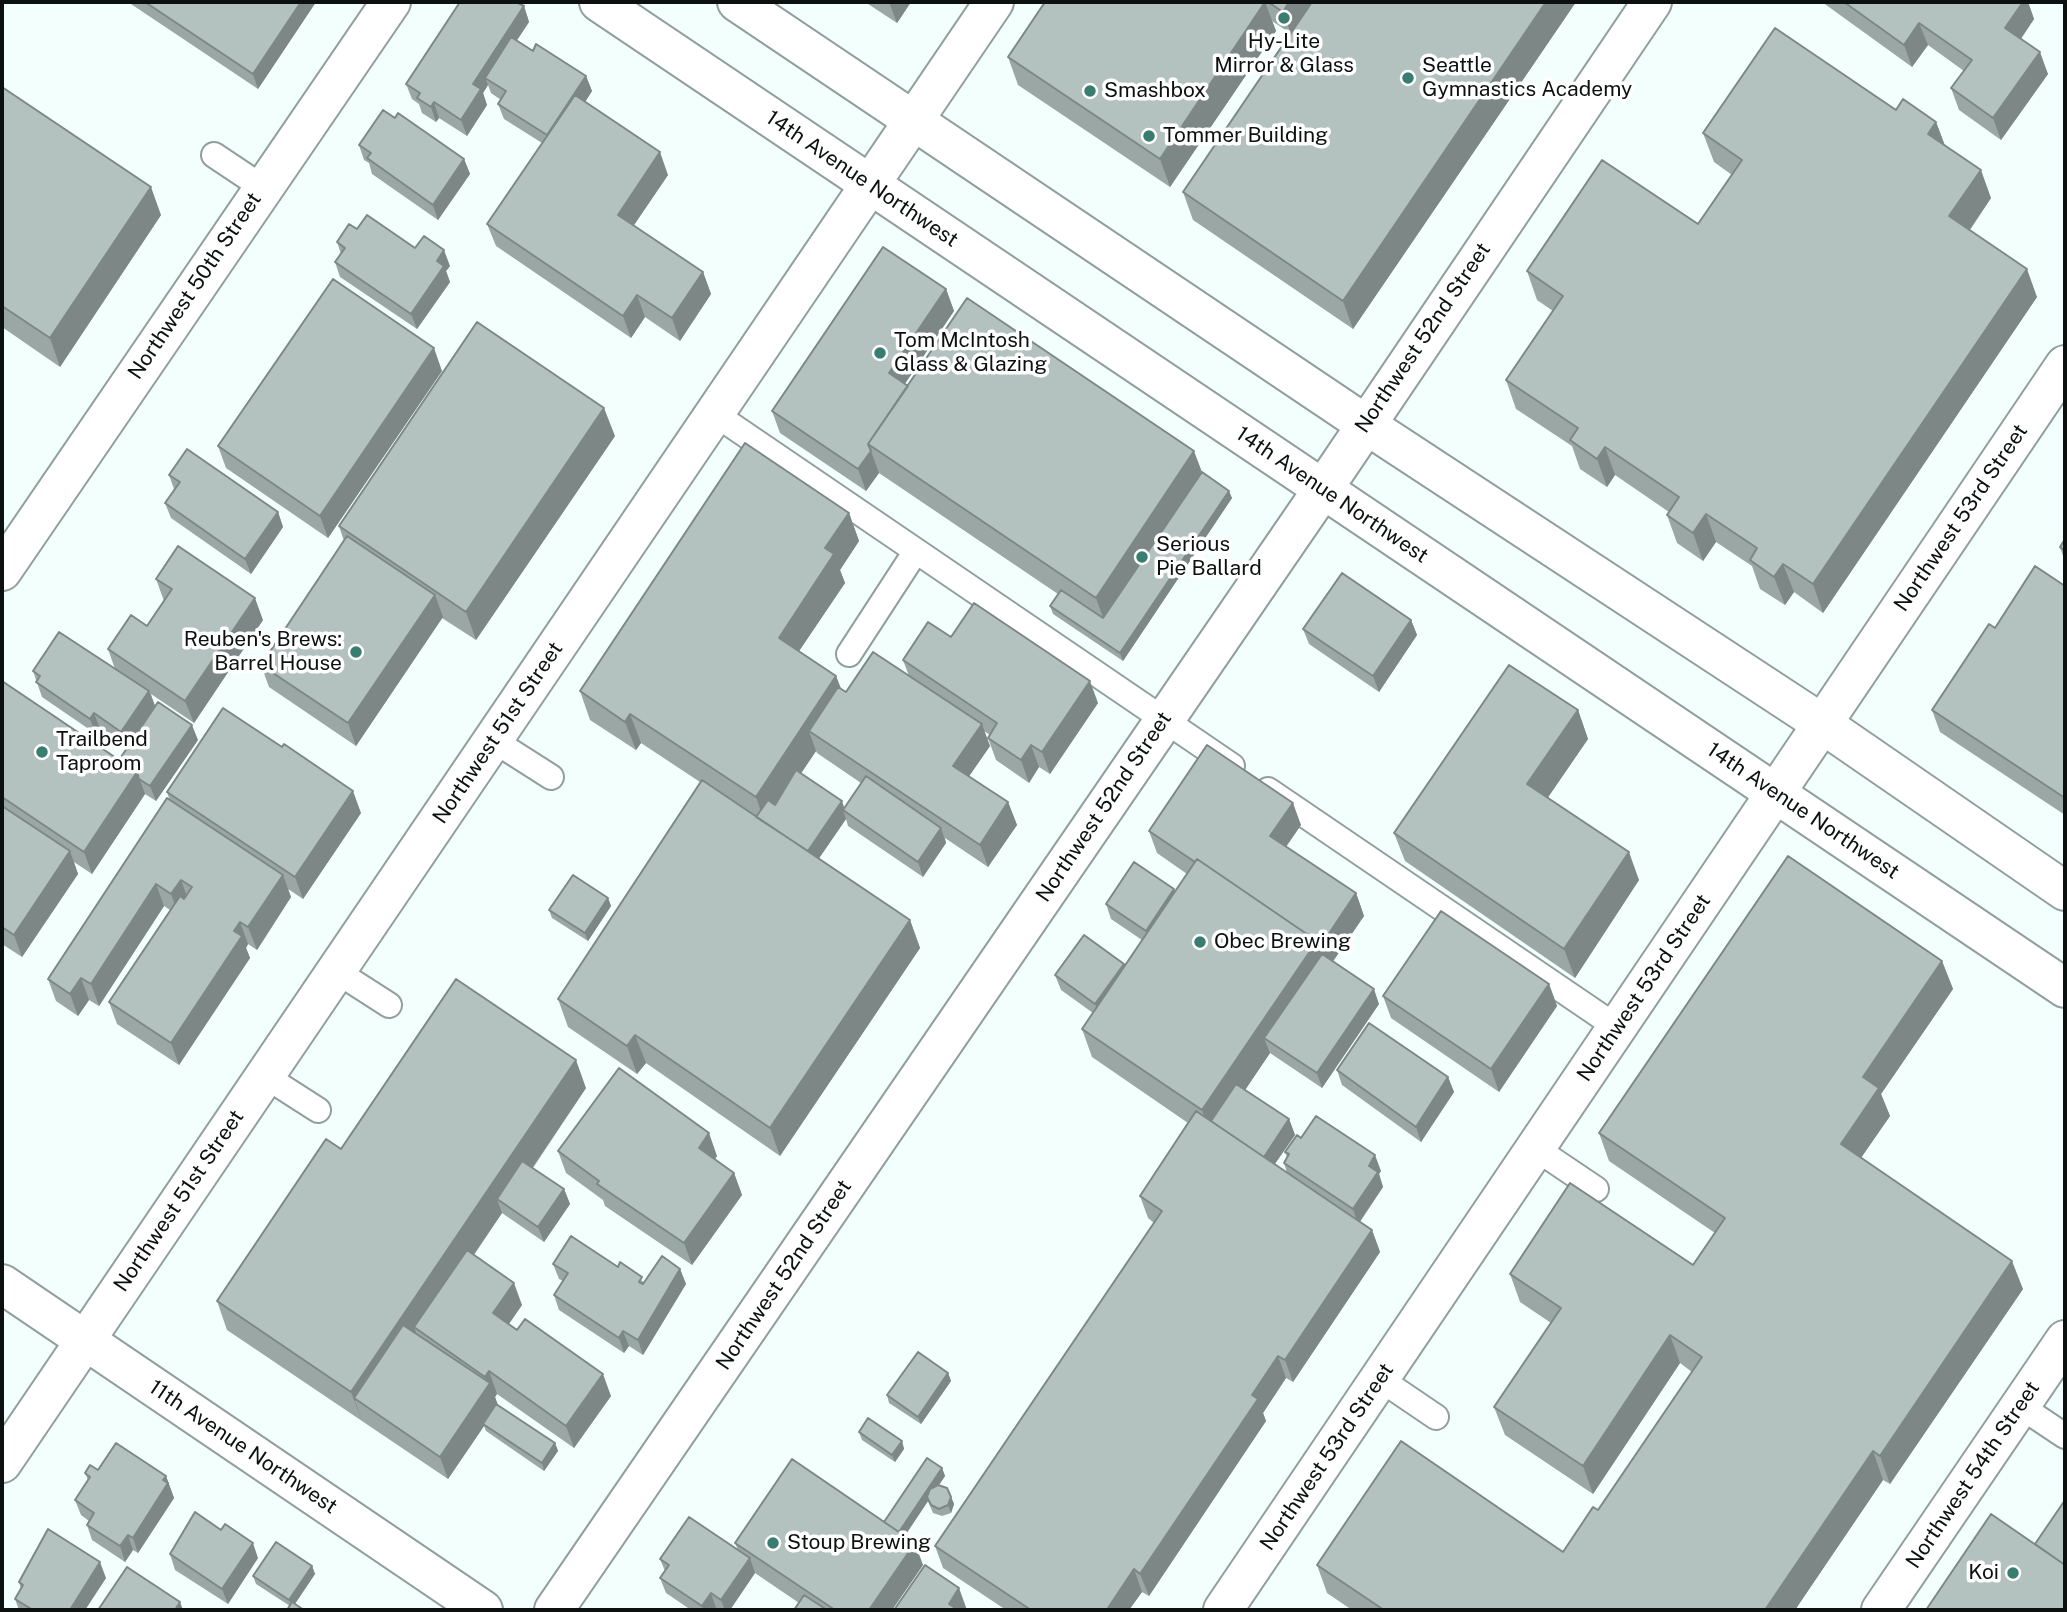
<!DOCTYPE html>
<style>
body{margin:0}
#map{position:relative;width:2067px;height:1612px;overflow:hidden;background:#f2fffc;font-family:"Public Sans",sans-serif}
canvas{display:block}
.frame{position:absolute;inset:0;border:4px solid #0c1110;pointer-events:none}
</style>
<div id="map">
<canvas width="2067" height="1612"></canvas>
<div class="frame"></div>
</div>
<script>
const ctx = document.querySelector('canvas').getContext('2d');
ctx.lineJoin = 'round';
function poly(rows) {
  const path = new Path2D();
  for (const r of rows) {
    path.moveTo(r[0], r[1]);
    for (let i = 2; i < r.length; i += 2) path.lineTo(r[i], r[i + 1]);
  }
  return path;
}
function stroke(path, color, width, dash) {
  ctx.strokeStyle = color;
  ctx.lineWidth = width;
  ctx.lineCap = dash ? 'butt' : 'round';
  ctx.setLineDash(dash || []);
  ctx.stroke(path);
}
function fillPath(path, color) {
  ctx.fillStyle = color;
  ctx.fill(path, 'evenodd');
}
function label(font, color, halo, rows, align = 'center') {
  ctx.font = font + ' "Public Sans",sans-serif';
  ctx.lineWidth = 7;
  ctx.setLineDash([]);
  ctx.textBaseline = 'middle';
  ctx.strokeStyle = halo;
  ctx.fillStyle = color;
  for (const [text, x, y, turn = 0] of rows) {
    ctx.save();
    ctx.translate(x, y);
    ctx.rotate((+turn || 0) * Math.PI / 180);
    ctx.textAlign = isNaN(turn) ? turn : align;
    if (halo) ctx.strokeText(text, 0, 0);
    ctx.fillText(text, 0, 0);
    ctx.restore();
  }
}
const service = poly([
 [214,155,262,187],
 [715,414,1232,766],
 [849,654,916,551],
 [493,740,551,777],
 [1268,790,1618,1028],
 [336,971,389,1005],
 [265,1076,318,1110],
 [1535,1148,1596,1189],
 [1380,1379,1436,1417],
 [2020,1406,2065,1436]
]);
const minor = poly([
 [599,2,2065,988],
 [737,2,1365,424,1821,723,2065,891],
 [2,571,391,2],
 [2,1284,483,1610],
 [2,1463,994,2],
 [554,1610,1323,489,1652,2],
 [1223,1610,2065,365],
 [1881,1610,2065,1340]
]);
stroke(service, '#909f9c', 28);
stroke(minor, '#909f9c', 42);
stroke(service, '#fff', 24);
stroke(minor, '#fff', 38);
fillPath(poly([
 [128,2,316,2,258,89],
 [865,2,911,2,897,23],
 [1045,2,1576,2,1353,329,1193,220,1183,192,1290,33,1272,21,1276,31,1170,187,1018,85,1008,57],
 [1822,2,2028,2,2034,19,2021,39,2048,74,2001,140,1959,110,1951,88,1964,71,1928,45,1912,67],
 [524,6,529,22,517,40,533,51,586,76,592,91,585,102,668,175,633,226,703,272,711,294,680,341,645,317,631,338,496,246,487,224,542,143,504,119,498,104,501,100,491,93,488,85,483,93,487,105,467,136,439,118,436,122,422,113,419,104,412,99,406,84],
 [2,87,161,215,60,367,2,327],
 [1896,110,1936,122,1945,146,1991,198,1970,230,2037,297,1823,613,1794,592,1785,605,1760,589,1752,566,1716,542,1703,561,1677,543,1667,515,1669,512,1615,475,1607,487,1580,469,1572,446,1516,409,1506,380,1553,311,1537,300,1527,271,1698,224,1732,175,1714,162,1703,133],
 [395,118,464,159,470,174,438,220,372,174,369,163,364,160,359,145],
 [357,229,415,248,450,266,446,271,450,282,417,329,340,277,335,262,341,254,337,242],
 [946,289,954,311,905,384,908,386,1202,472,1232,498,1123,661,1053,614,1050,606,1058,594,879,473,866,491,780,433,772,411],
 [442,371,328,538,226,468,218,446],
 [615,436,476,640,442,618,356,746,269,687,261,665,344,541,339,526],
 [169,475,278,512,283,527,251,574,171,518,165,503,174,489],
 [849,513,859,541,840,570,845,583,799,651,836,676,841,689,846,692,909,676,903,660,951,637,1098,703,1050,774,1039,767,1029,783,996,760,988,738,990,735,984,731,990,746,969,776,1008,802,1017,825,988,867,945,838,946,843,923,877,848,826,846,819,819,858,910,920,920,948,780,1156,646,1063,637,1074,568,1027,558,999,700,782,641,743,636,750,590,720,580,691],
 [816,751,817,753,861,783,844,808,801,773],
 [2065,539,2065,562,2060,547],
 [156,579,263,620,194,723,151,694,155,706,127,747,100,729,96,734,42,697,33,671,115,669,108,649,147,626,164,601],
 [2065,586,2065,815,1940,732,1932,710,1995,628],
 [1411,620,1417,635,1379,692,1309,644,1303,629],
 [2,681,119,760,198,740,156,801,145,794,92,874,74,862,78,874,22,957,2,944],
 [1578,710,1588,739,1548,797,1639,880,1575,978,1405,861,1394,833],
 [167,792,361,813,303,899,288,889,291,897,257,950,248,944,246,948,250,958,179,1065,117,1024,109,1002,170,910,164,906,99,1006,89,1000,78,1016,56,1001,48,979,170,801],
 [1301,825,1286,847,1356,893,1364,916,1333,961,1379,1004,1322,1088,1270,1053,1245,1090,1289,1119,1295,1135,1275,1164,1287,1173,1284,1163,1287,1157,1285,1152,1301,1138,1381,1171,1379,1174,1383,1187,1360,1222,1372,1230,1380,1252,1293,1382,1286,1378,1263,1413,1266,1421,1149,1596,1142,1592,1129,1610,1006,1610,943,1568,935,1546,1154,1223,1148,1218,1140,1196,1188,1123,1092,1057,1082,1029,1093,1013,1061,990,1055,975,1124,966,1142,940,1111,919,1106,904,1175,892,1187,874,1157,853,1149,831],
 [608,898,611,906,588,941,552,918,549,910],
 [1942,961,1953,989,1881,1094,1890,1116,1861,1158,2023,1289,1890,1484,1883,1480,1795,1610,1352,1610,1327,1593,1317,1565,1563,1552,1598,1510,1692,1372,1680,1363,1593,1494,1505,1435,1494,1407,1551,1323,1520,1302,1510,1274,1693,1265,1715,1233,1609,1161,1599,1133],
 [1549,984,1557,1006,1499,1092,1391,1018,1383,996],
 [1337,1070,1448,1077,1454,1092,1421,1142,1342,1085],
 [586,1088,533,1168,564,1189,570,1204,544,1242,502,1213,474,1255,522,1305,509,1324,611,1396,574,1448,497,1394,495,1397,498,1406,555,1443,558,1451,544,1471,486,1431,484,1426,448,1479,227,1330,217,1301,341,1149],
 [558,1151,717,1156,715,1159,734,1173,742,1195,692,1265,605,1206,603,1200,566,1173],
 [553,1264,618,1267,644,1282,680,1269,686,1284,643,1355,629,1346,624,1353,559,1310,554,1295,563,1281,559,1279],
 [948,1373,951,1381,921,1424,889,1403,887,1395],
 [859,1432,902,1441,904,1449,895,1462,862,1440],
 [942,1468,945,1476,939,1485,951,1497,954,1504,951,1513,942,1516,933,1513,928,1501,905,1536,923,1565,892,1610,794,1610,799,1603,755,1573,730,1610,719,1610,716,1608,715,1610,691,1610,666,1593,660,1578,665,1571,660,1559,738,1550,735,1543,884,1522],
 [98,1470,166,1476,174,1498,138,1553,133,1550,125,1562,92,1540,87,1525,89,1521,81,1515,75,1500,88,1480,85,1473],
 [170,1554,258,1558,228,1604,175,1570],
 [312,1566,315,1574,295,1604,290,1606,256,1584,253,1576],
 [106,1578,85,1610,19,1610,15,1599,21,1589,19,1582]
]), '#9aa7a4');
fillPath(poly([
 [301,2,316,2,258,89,253,74],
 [889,2,911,2,897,23],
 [1265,2,1276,31,1170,187,1160,159],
 [1289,2,1312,2,1291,34,1283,12],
 [1546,2,1576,2,1353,329,1343,301],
 [2023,2,2028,2,2034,19,2013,50,2005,28],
 [524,6,529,22,490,81,485,78,488,85,483,93,487,105,467,136,461,120,473,84],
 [1919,23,1928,45,1912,67,1904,45],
 [2040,52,2048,74,2001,140,1993,118],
 [586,76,592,91,554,151,548,136],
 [434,102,439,118,436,122,431,107],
 [1936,122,1947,151,1928,134],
 [660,152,668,175,626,237,618,215],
 [464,159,470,174,438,220,433,205],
 [1981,170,1991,198,1960,244,1949,216],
 [151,187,161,215,60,367,50,338],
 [444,250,450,266,446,271,450,282,417,329,411,314,437,261],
 [2027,269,2037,297,1823,613,1813,584],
 [703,272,711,294,680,341,672,318],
 [946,289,954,311,897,395,889,373],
 [637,295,645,317,631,338,623,316],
 [434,348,442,371,328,538,320,516],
 [604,408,615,436,476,640,466,612],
 [1605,447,1615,475,1607,487,1597,459],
 [871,451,879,473,866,491,858,469],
 [1194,451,1205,480,1106,626,1096,598],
 [1229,491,1232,498,1123,661,1120,653],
 [278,512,283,527,251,574,245,559],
 [849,513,859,541,840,570,845,583,789,666,779,638,825,548],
 [1706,514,1716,542,1703,561,1693,533],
 [1783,564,1794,592,1785,605,1774,577],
 [435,595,443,617,356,746,348,723],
 [255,598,263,620,194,723,185,701],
 [1411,620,1417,635,1379,692,1373,676],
 [836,676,847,704,809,731,816,751,766,826,756,797],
 [1090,681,1098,703,1050,774,1042,752],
 [149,691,155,706,127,747,121,732],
 [1578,710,1588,739,1538,812,1527,784],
 [94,713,100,729,96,734,90,719],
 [630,714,641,743,636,750,625,722],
 [982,724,990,746,961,788,953,766],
 [192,725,198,740,156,801,150,786],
 [1031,745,1039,767,1029,783,1021,760],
 [137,772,145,794,92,874,84,852],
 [353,791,361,813,303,899,295,877],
 [842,801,846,813,843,810,846,819,809,873,804,857],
 [1008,802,1017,825,988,867,980,845],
 [1293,803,1301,825,1278,858,1270,836],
 [941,828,946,843,923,877,918,862],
 [70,851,78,874,22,957,14,935],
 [1629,852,1639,880,1575,978,1564,949],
 [283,875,291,897,257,950,248,927],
 [181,880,189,902,179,916,171,894],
 [156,884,164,906,99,1006,91,984],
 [1174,889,1180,904,1151,946,1146,931],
 [1356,893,1364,916,1276,1045,1264,1038,1270,1053,1212,1139,1202,1110,1317,941],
 [608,898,611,906,588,941,585,933],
 [910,920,920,948,780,1156,770,1128],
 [240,922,248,944,246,948,250,958,179,1065,171,1043],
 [1942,961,1953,989,1881,1094,1890,1116,1851,1172,1841,1144,1863,1077],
 [1124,964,1129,979,1101,1019,1095,1004],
 [81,978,89,1000,78,1016,70,994],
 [1549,984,1557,1006,1499,1092,1491,1069],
 [1374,989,1379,1004,1322,1088,1317,1073],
 [635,1035,646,1063,637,1074,627,1046],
 [576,1060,586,1088,507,1205,497,1199,502,1213,421,1332,414,1327,418,1338,354,1398,362,1421,351,1392],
 [1448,1077,1454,1092,1421,1142,1416,1127],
 [1289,1119,1295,1135,1269,1172,1264,1157],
 [709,1133,717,1156,708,1170,699,1148],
 [1375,1155,1381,1171,1379,1174,1383,1187,1358,1224,1353,1209,1369,1166],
 [734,1173,742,1195,692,1265,684,1243],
 [564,1189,570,1204,544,1242,538,1227],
 [1372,1230,1380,1252,1293,1382,1285,1360],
 [2012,1261,2023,1289,1890,1484,1880,1456],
 [680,1269,686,1284,643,1355,638,1340],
 [514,1283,522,1305,501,1335,493,1313],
 [623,1331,629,1346,624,1353,619,1338],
 [1670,1335,1680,1363,1593,1494,1583,1466],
 [1278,1356,1286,1378,1263,1413,1266,1421,1149,1596,1140,1574,1252,1395],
 [489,1371,497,1394,495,1397,498,1405,483,1424,484,1426,448,1479,440,1457,488,1386,485,1377],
 [948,1373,951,1381,921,1424,918,1417],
 [603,1374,611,1396,574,1448,566,1426],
 [902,1441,904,1449,895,1462,892,1455],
 [555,1443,558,1451,544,1471,542,1463],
 [1873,1451,1883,1480,1795,1610,1765,1610],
 [942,1468,945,1476,897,1547,894,1539],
 [166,1476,174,1498,138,1553,133,1538],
 [951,1497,954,1504,951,1513,948,1505],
 [128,1535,133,1550,125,1562,120,1546],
 [253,1543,258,1558,228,1604,222,1589],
 [915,1543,923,1565,892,1610,869,1610],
 [750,1558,755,1573,730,1610,725,1610,721,1600],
 [100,1562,106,1578,85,1610,70,1610],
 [312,1566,315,1574,292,1608,289,1600],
 [1134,1569,1142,1592,1129,1610,1108,1610,1108,1608],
 [959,1588,967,1610,951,1610,949,1604],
 [711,1593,716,1608,715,1610,703,1610,702,1606],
 [180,1602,183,1610,175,1610]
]), '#7d8886');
const building = poly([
 [145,2,301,2,253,74,145,2],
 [460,2,516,2,524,6,473,84,481,89,461,120,434,102,431,107,417,98,420,93,406,84,460,2],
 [1045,2,1265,2,1160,159,1008,57,1045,2],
 [1268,2,1289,2,1283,12,1268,2],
 [1312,2,1546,2,1343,301,1183,192,1312,2],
 [1844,2,2023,2,2005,28,2040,52,1993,118,1951,88,1972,60,1919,23,1904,45,1844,2],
 [1775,28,1896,110,1903,99,1936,122,1928,134,1981,170,1949,216,2027,269,1813,584,1783,564,1774,577,1750,560,1757,548,1706,514,1693,533,1667,515,1679,497,1605,447,1597,459,1570,440,1578,428,1506,380,1563,296,1527,271,1602,160,1698,224,1742,160,1703,133,1775,28],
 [511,37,533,51,536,44,586,76,547,135,498,104,506,91,485,78,511,37],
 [2,87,151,187,50,338,2,306,2,87],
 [575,95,660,152,618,215,703,272,672,318,637,295,623,316,487,224,575,95],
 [383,110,395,118,398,113,464,159,433,205,367,158,371,153,359,145,383,110],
 [367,215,415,248,424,236,444,250,437,261,444,266,411,314,335,262,345,248,337,242,349,224,357,229,367,215],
 [883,247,946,289,889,373,908,386,868,444,871,451,858,469,772,411,883,247],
 [333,279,434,348,320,516,218,446,333,279],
 [967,298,1194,451,1096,598,868,444,967,298],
 [477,322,604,408,466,612,339,526,477,322],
 [745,443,849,513,825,548,834,554,779,638,836,676,756,797,630,714,625,722,580,691,745,443],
 [187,449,278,512,245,559,165,503,180,482,169,475,187,449],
 [1202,472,1229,491,1120,653,1050,606,1061,590,1103,618,1202,472],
 [347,536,435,595,348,723,261,665,347,536],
 [2065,539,2065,551,2060,547,2065,539],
 [178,546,255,598,185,701,108,649,131,615,147,626,172,589,156,579,178,546],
 [2035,566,2065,586,2065,798,1932,710,1989,624,1995,628,2035,566],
 [1342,573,1411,620,1373,676,1303,629,1342,573],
 [974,603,1090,681,1042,752,1031,745,1021,760,988,738,997,723,903,660,928,622,951,637,974,603],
 [59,632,149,691,121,732,94,713,90,719,36,682,40,676,33,671,59,632],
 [873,652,982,724,953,766,1008,802,980,845,809,731,838,687,846,692,873,652],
 [1509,665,1578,710,1527,784,1629,852,1564,949,1394,833,1509,665],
 [2,681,137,772,84,852,2,797,2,681],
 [158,702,192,725,150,786,139,779,137,772,119,760,158,702],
 [223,708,282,747,284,744,353,791,295,877,167,792,223,708],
 [1207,745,1293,803,1270,836,1356,893,1320,947,1317,941,1197,859,1195,862,1149,831,1207,745],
 [796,770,842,801,808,851,756,817,768,800,775,805,796,770],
 [866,776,941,828,918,862,843,810,866,776],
 [702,780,910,920,770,1128,635,1035,627,1046,558,999,702,780],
 [167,798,283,875,248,927,240,922,234,931,242,936,171,1043,109,1002,180,896,184,899,192,887,181,880,171,894,156,884,91,984,81,978,70,994,48,979,167,798],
 [2,806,70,851,14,935,2,927,2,806],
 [1788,856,1942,961,1863,1077,1879,1088,1841,1144,2012,1261,1880,1456,1873,1451,1765,1610,1384,1610,1317,1565,1401,1441,1563,1552,1593,1507,1598,1510,1702,1357,1670,1335,1583,1466,1494,1407,1561,1308,1510,1274,1570,1183,1693,1265,1725,1218,1599,1133,1788,856],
 [1197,859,1317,941,1202,1110,1082,1029,1197,859],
 [1134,862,1174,889,1146,931,1106,904,1134,862],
 [573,875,608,898,585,933,549,910,573,875],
 [1441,911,1549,984,1491,1069,1383,996,1441,911],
 [1084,935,1124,964,1095,1004,1055,975,1084,935],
 [1322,954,1374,989,1317,1073,1264,1038,1322,954],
 [456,979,576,1060,351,1392,217,1301,326,1139,341,1149,456,979],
 [1369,1023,1448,1077,1416,1127,1337,1070,1369,1023],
 [619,1068,709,1133,699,1148,734,1173,684,1243,597,1184,599,1181,558,1151,619,1068],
 [1236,1084,1289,1119,1264,1157,1211,1121,1236,1084],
 [1196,1111,1372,1230,1285,1360,1278,1356,1252,1395,1258,1399,1140,1574,1134,1569,1108,1608,1111,1610,1031,1610,935,1546,1162,1211,1140,1196,1196,1111],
 [1316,1116,1375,1155,1369,1166,1378,1172,1353,1209,1284,1163,1289,1154,1285,1152,1297,1135,1301,1138,1316,1116],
 [522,1161,564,1189,538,1227,497,1199,522,1161],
 [571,1236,618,1267,620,1262,642,1277,639,1282,643,1284,662,1256,680,1269,638,1340,623,1331,619,1338,554,1295,568,1273,553,1264,571,1236],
 [467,1250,514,1283,493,1313,517,1330,525,1319,603,1374,566,1426,489,1371,485,1377,414,1327,467,1250],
 [403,1325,490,1383,440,1457,354,1398,403,1325],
 [918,1352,948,1373,918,1417,887,1395,918,1352],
 [496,1404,555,1443,542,1463,483,1424,496,1404],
 [868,1418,902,1441,892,1455,859,1432,868,1418],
 [116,1443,166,1476,163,1480,168,1483,133,1538,128,1535,120,1546,87,1525,94,1513,75,1500,90,1477,85,1473,90,1465,98,1470,116,1443],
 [927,1458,942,1468,899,1532,884,1522,927,1458],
 [792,1459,915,1543,869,1610,835,1610,735,1543,792,1459],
 [938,1485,947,1488,951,1497,948,1505,939,1509,931,1505,927,1497,930,1489,938,1485],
 [2065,1500,2065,1565,2035,1544,2065,1500],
 [195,1512,221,1530,225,1524,253,1543,222,1589,170,1554,195,1512],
 [1991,1514,2065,1565,2065,1610,1926,1610,1991,1514],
 [689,1517,750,1558,721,1600,711,1593,702,1606,660,1578,669,1565,660,1559,689,1517],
 [48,1529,100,1562,70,1610,33,1610,15,1599,23,1585,19,1582,48,1529],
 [276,1542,312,1566,289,1600,253,1576,276,1542],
 [925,1565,959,1588,949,1604,958,1610,894,1610,925,1565],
 [127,1567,180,1602,175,1610,98,1610,127,1567],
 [804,1595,827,1610,794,1610,804,1595],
 [292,1602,304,1610,287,1610,292,1602]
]);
fillPath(building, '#b3c2bf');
stroke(building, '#7d8886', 2);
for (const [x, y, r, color] of [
 [1284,18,7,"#397d71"],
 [1408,78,7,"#397d71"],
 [1090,91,7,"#397d71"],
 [1149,136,7,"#397d71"],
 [880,353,7,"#397d71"],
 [1142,557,7,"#397d71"],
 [356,652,7,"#397d71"],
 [42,752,7,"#397d71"],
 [1200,942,7,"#397d71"],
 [773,1543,7,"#397d71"],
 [2013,1573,7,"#397d71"]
]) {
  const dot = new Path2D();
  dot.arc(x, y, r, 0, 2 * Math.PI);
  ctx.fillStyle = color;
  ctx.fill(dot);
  stroke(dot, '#fff', 2.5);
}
label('21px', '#0c1110', '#fff', [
 ["Hy-Lite",1284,42,"center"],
 ["Mirror & Glass",1284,66,"center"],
 ["Seattle",1422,66],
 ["Gymnastics Academy",1422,90],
 ["Smashbox",1104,91],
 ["Tommer Building",1163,136],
 ["Tom McIntosh",894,341],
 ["Glass & Glazing",894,365],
 ["Serious",1156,545],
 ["Pie Ballard",1156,569],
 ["Reuben's Brews:",342,640,"right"],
 ["Barrel House",342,664,"right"],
 ["Trailbend",56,740],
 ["Taproom",56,764],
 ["Obec Brewing",1214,942],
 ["Stoup Brewing",787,1543],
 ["Koi",1999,1573,"right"]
], 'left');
label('21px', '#0c1110', '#fff', [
 ["14th Avenue Northwest",862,179,34],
 ["Northwest 50th Street",195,286,-56],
 ["Northwest 52nd Street",1423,338,-56],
 ["14th Avenue Northwest",1332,495,34],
 ["Northwest 53rd Street",1961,518,-56],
 ["Northwest 51st Street",498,733,-56],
 ["Northwest 52nd Street",1104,807,-56],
 ["14th Avenue Northwest",1803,811,34],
 ["Northwest 53rd Street",1644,988,-56],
 ["Northwest 51st Street",179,1201,-56],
 ["Northwest 52nd Street",784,1275,-56],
 ["11th Avenue Northwest",243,1447,34],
 ["Northwest 53rd Street",1327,1457,-56],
 ["Northwest 54th Street",1973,1475,-56]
]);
</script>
